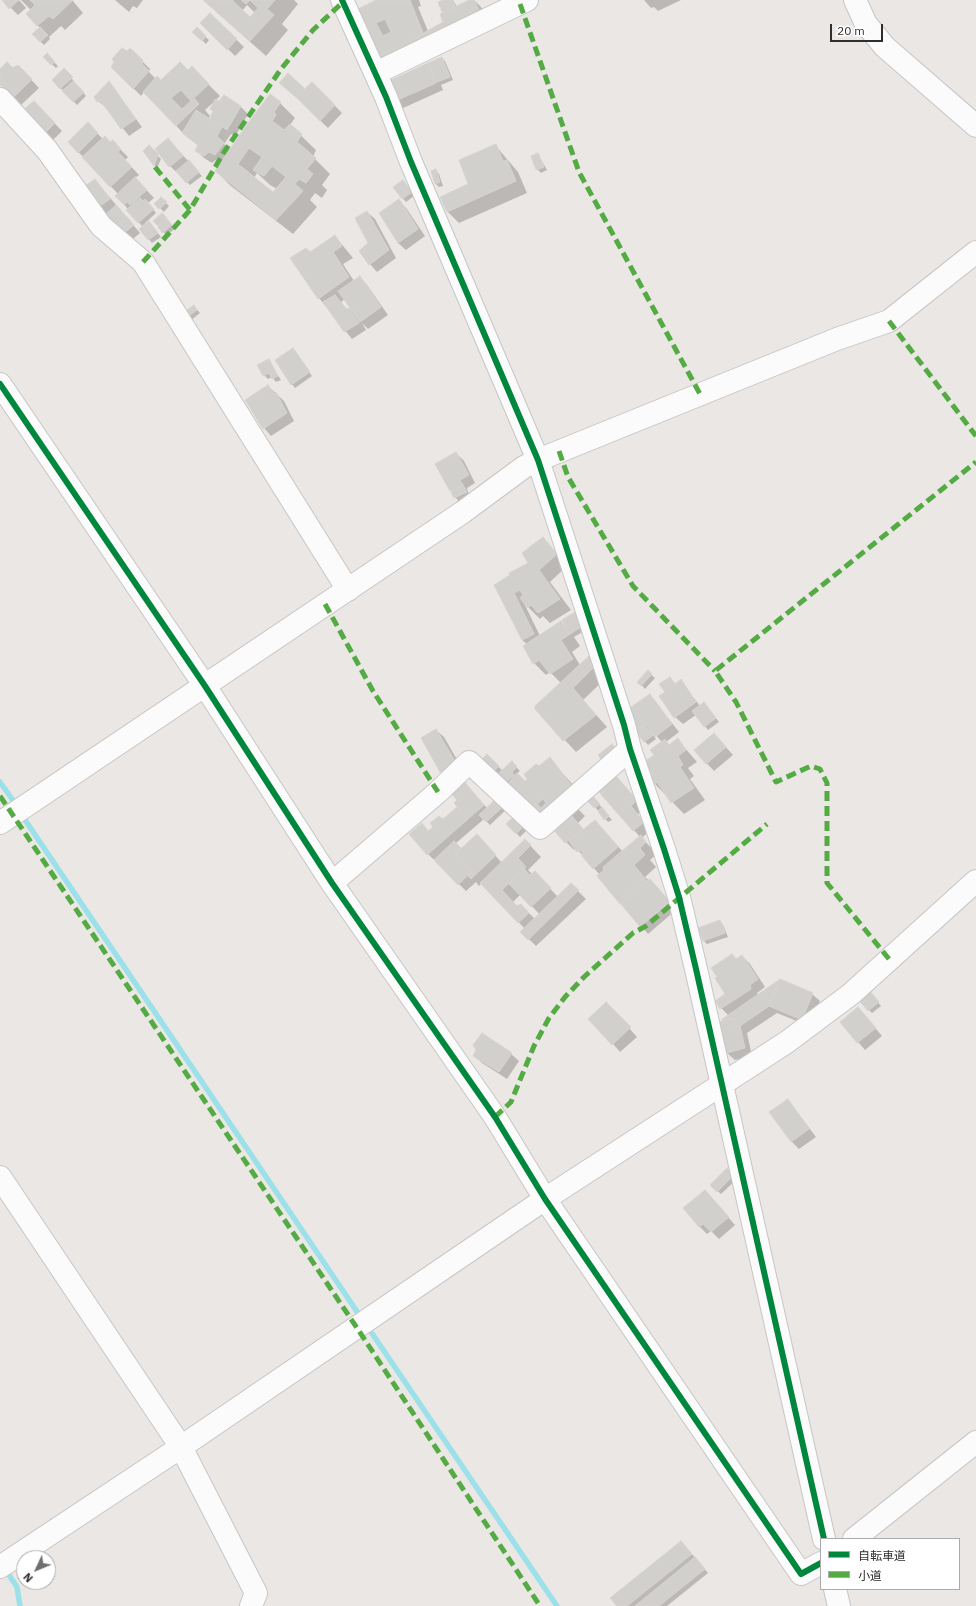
<!DOCTYPE html>
<meta charset="utf-8">
<style>
body{margin:0}
#map{position:relative;width:976px;height:1606px;overflow:hidden;background:#ebe7e4;font-family:"IBM Plex Sans","Noto Sans JP",sans-serif}
canvas{display:block}
.legend{position:absolute;left:820px;top:1538px;width:140px;height:52px;box-sizing:border-box;background:#fff;border:1px solid #ababab;margin:0;padding:5px 7px;list-style:none;font-size:12px;color:#2e2e2e}
.legend li{display:flex;align-items:center;gap:8px;height:20px}
.legend b{width:20px;border:1px solid #ababab}
.north{position:absolute;left:16px;top:1550px;width:40px;height:40px;box-sizing:border-box;background:#fff;border:1px solid #ababab;border-radius:50%;rotate:226deg;font-size:11px;font-weight:700;line-height:16px;text-align:center;color:#2e2e2e}
.north::after{content:'';display:block;margin:auto;width:14px;height:18px;background:#706f6e;clip-path:polygon(50% 0,100% 100%,50% 72%,0 100%)}
.scale{position:absolute;left:830px;top:24px;width:53px;height:18px;box-sizing:border-box;border:2px solid #2e2e2e;border-top:0;padding-left:5px;font-size:12px;line-height:14px;white-space:nowrap;color:#2e2e2e;-webkit-text-stroke:3px #fff;paint-order:stroke}
</style>
<div id="map">
<canvas width="976" height="1606"></canvas>
<ul class="legend">
<li><b style="height:5px;background:#00873e"></b>自転車道</li>
<li><b style="height:5px;background:#54ab44"></b>小道</li>
</ul>
<div class="north">N</div>
<div class="scale">20 m</div>
</div>
<script>
const ctx = document.querySelector('canvas').getContext('2d');
ctx.lineJoin = 'round';
function fillPath(path, color) {
  ctx.fillStyle = color;
  ctx.fill(path, 'evenodd');
}
function poly(rows) {
  const path = new Path2D();
  for (const r of rows) {
    path.moveTo(r[0], r[1]);
    for (let i = 2; i < r.length; i += 2) path.lineTo(r[i], r[i + 1]);
  }
  return path;
}
function stroke(path, color, width, dash) {
  ctx.strokeStyle = color;
  ctx.lineWidth = width;
  ctx.lineCap = dash ? 'butt' : 'round';
  ctx.setLineDash(dash || []);
  ctx.stroke(path);
}
fillPath(poly([
 [3,0,19,0,26,8,18,15],
 [21,0,72,0,83,13,65,30,61,26,49,37,50,39,44,45,33,34,40,28,27,14,31,10],
 [115,0,143,0,137,8,133,6,129,12],
 [203,0,294,0,298,4,282,24,288,30,266,56],
 [247,5,255,13,250,18,242,11],
 [378,0,419,0,421,6,418,7,428,31,444,23,444,13,440,3,444,0,453,0,457,7,474,0,481,7,488,21,425,54,377,59,355,11],
 [644,0,681,0,658,11,654,7,651,8],
 [210,14,244,47,235,56,202,23],
 [197,29,209,40,206,44,194,32],
 [47,55,58,66,56,68,44,57],
 [442,58,445,61,453,80,441,85,443,90,401,109,394,101,428,64,432,68],
 [142,61,150,69,149,72,156,79,161,82,188,71,192,68,220,96,215,101,241,107,248,114,235,137,231,134,224,144,230,150,280,103,295,118,290,125,316,150,313,157,330,174,322,185,327,190,322,198,315,193,310,200,317,207,293,234,231,186,216,171,222,162,217,159,212,163,204,158,197,151,199,146,183,133,144,92,141,96,112,67],
 [215,101,211,109,214,112,210,120,208,119,210,116,205,110],
 [257,173,270,185,277,189,274,194,254,178],
 [18,66,39,88,21,105,0,83,0,70],
 [64,69,86,96,77,105,53,80],
 [288,74,305,90,312,83,342,113,328,128,284,86],
 [109,83,142,127,129,136,107,108,98,101],
 [41,109,62,131,51,142,23,112],
 [88,124,103,139,120,149,128,157,125,160,139,175,135,178,154,198,148,203,156,213,142,226,117,196,118,194,69,142],
 [168,139,202,176,190,185,170,166],
 [495,145,518,172,527,193,459,223,448,212,441,198,470,184],
 [149,147,161,159,157,168,154,165],
 [538,154,547,170,541,173,537,169],
 [436,170,439,174,443,186,439,187,436,184],
 [95,180,140,233,128,243,97,208],
 [406,185,414,196,406,202,394,188],
 [161,198,169,206,164,212,156,204],
 [398,200,406,208,425,236,406,250,398,243,380,213],
 [367,212,375,219,396,258,377,272,370,264],
 [162,214,175,229,166,235,154,221],
 [152,226,161,237,152,243,140,229],
 [335,236,353,258,343,264,354,281,360,277,367,285,388,315,368,329,362,323,366,330,352,339,319,298,310,253],
 [345,299,352,308,347,310,341,302],
 [194,306,200,313,190,321,184,313],
 [293,349,312,376,295,388,292,384],
 [268,360,281,380,276,382,272,377,268,379,264,375],
 [268,386,284,401,294,421,271,436,264,428],
 [456,453,464,461,475,483,467,488,469,496,458,501,436,464],
 [543,538,567,566,550,582,571,610,550,623,543,616,540,619,524,603,540,636,561,622,567,629,577,613,584,631,574,637,580,646,572,652,580,665,590,656,604,680,583,700,607,727,576,752,536,709,561,683,550,672,546,675,534,663,524,647,527,644,522,640,495,585,529,564],
 [648,672,655,678,645,689,639,682],
 [669,678,676,684,681,681,700,706,704,703,719,722,708,730,696,715,683,724,675,717,666,693],
 [650,695,679,732,666,742,670,745,678,740,697,762,688,768,694,776,690,779,705,800,684,814,654,783,653,774,655,756,662,742,651,730,650,731,656,739,648,745,636,731],
 [436,730,444,737,463,770,448,779,441,771],
 [714,734,733,755,714,771,695,751],
 [487,756,503,771,512,763,520,771,516,774,525,782,550,759,575,787,577,808,585,816,578,823,584,830,602,828,623,852,640,837,599,791,616,777,644,808,637,815,650,830,642,838,657,854,650,860,656,867,645,877,658,888,676,910,648,934,621,903,600,875,576,848,574,850,498,774,494,778],
 [470,789,487,808,498,799,507,809,490,825,484,819,455,844,462,850,484,843,502,863,525,840,541,857,528,870,532,874,542,880,558,897,571,884,586,899,536,946,522,932,525,929,482,883,479,886,476,882,466,891,428,854,429,832,443,820,463,813],
 [521,894,540,915,535,919,521,905,517,907,513,902],
 [594,798,602,808,612,820,608,822,595,807],
 [515,816,528,829,520,837,508,824],
 [720,921,723,925,728,937,707,944,704,941,699,929],
 [742,956,750,964,765,987,757,993,758,996,780,981,812,994,820,1001,809,1026,777,1013,747,1033,752,1056,735,1060,727,1053,723,1020,729,1016,721,1008,736,960],
 [872,995,881,1006,872,1013,869,1010],
 [858,1008,882,1036,865,1050,841,1022],
 [614,1011,637,1037,620,1052,590,1017],
 [511,1054,519,1061,507,1079,482,1063,475,1056],
 [788,1100,816,1137,799,1149,791,1141],
 [727,1169,737,1179,721,1194,711,1185],
 [705,1191,735,1225,719,1239,711,1231,707,1234,699,1226],
 [685,1546,708,1573,667,1606,618,1606]
]), '#0003');
stroke(poly([
 [0,782,17,806],
 [21,814,362,1319],
 [367,1326,557,1606],
 [5,1569,17,1587,20,1606]
]), '#9ce1e9', 5.5);
const building = poly([
 [2,0,19,0,9,9,2,0],
 [30,0,71,0,72,1,53,19,49,16,37,26,26,14,35,5,30,0],
 [204,0,232,0,250,17,258,8,250,0,246,4,241,0,275,0,267,9,274,15,250,41,204,0],
 [376,0,410,0,423,33,412,39,413,42,376,60,354,11,376,0],
 [385,19,391,32,383,36,376,23,385,19],
 [443,0,452,0,455,6,442,12,438,2,443,0],
 [469,0,474,0,481,14,417,47,413,39,443,22,440,14,469,0],
 [210,13,237,39,227,50,200,23,210,13],
 [40,27,48,35,40,42,32,34,40,27],
 [197,27,206,36,202,41,192,32,197,27],
 [122,48,127,51,130,48,143,60,142,64,149,71,133,89,111,67,114,62,112,59,122,48],
 [47,53,55,62,51,65,43,57,47,53],
 [442,57,450,77,437,82,428,63,442,57],
 [7,62,13,68,18,65,32,79,13,98,0,85,0,69,7,62],
 [180,62,188,70,192,66,209,84,194,98,199,104,176,126,143,92,157,76,161,80,180,62],
 [181,90,191,101,182,109,171,98,181,90],
 [428,63,436,83,393,102,385,83,428,63],
 [64,68,73,77,60,89,52,80,64,68],
 [288,73,304,88,296,97,279,83,288,73],
 [73,81,84,92,73,102,62,91,73,81],
 [109,81,136,119,121,129,101,101,97,102,94,97,109,81],
 [312,82,335,105,320,121,296,97,312,82],
 [270,94,281,102,274,112,276,115,272,121,284,130,290,124,302,134,297,142,316,158,307,169,313,174,306,183,299,179,295,184,303,191,276,220,215,171,248,123,270,94],
 [249,148,262,157,253,170,264,176,272,166,286,177,273,192,238,164,249,148],
 [224,95,241,106,227,130,210,118,213,111,210,109,215,99,219,101,224,95],
 [34,101,55,123,43,135,21,112,34,101],
 [196,110,222,127,217,136,224,143,215,155,209,152,204,156,195,151,198,145,182,133,196,110],
 [88,122,98,133,78,153,68,142,88,122],
 [105,136,110,142,113,140,121,149,118,152,132,167,110,187,82,157,105,136],
 [168,138,183,156,169,167,155,149,168,138],
 [496,144,503,161,507,160,516,181,447,212,440,197,468,184,459,160,496,144],
 [149,145,158,154,154,166,143,151,149,145],
 [538,153,544,167,536,170,531,156,538,153],
 [189,160,199,172,186,183,176,171,189,160],
 [436,169,440,182,435,184,431,171,436,169],
 [135,177,147,190,130,205,127,202,124,205,115,196,135,177],
 [95,179,110,199,96,209,81,189,95,179],
 [403,180,412,192,402,199,393,187,403,180],
 [161,197,167,202,159,209,154,204,161,197],
 [140,198,143,201,145,199,154,209,138,223,126,210,140,198],
 [399,199,418,229,398,243,379,213,399,199],
 [116,205,134,225,120,236,103,217,116,205],
 [367,211,389,250,369,265,359,251,368,243,355,218,367,211],
 [162,213,167,218,158,226,153,221,162,213],
 [167,219,172,225,162,233,158,227,167,219],
 [149,221,158,233,148,240,139,229,149,221],
 [335,235,342,246,333,252,349,277,318,299,290,258,306,248,310,252,335,235],
 [360,276,381,307,360,322,338,291,360,276],
 [335,295,346,309,349,308,359,323,344,332,323,302,335,295],
 [194,305,197,310,186,318,183,313,194,305],
 [293,348,310,372,291,385,275,360,293,348],
 [269,359,278,376,272,379,269,373,263,376,257,365,269,359],
 [268,385,274,394,276,392,287,413,263,429,245,400,268,385],
 [456,452,469,475,460,480,463,485,450,491,435,464,456,452],
 [463,485,467,492,454,498,451,492,463,485],
 [543,537,557,554,539,570,560,599,538,613,531,605,528,608,520,598,523,595,520,590,514,593,534,634,522,640,494,585,510,575,509,573,528,563,522,553,543,537],
 [577,611,581,627,570,634,562,620,577,611],
 [561,621,570,634,561,640,573,659,550,674,539,660,533,664,523,646,561,621],
 [590,655,595,660,591,664,593,668,573,688,596,715,563,741,535,709,535,706,590,655],
 [648,670,652,674,641,686,637,682,648,670],
 [670,677,675,684,681,679,696,702,674,718,659,696,665,692,659,684,670,677],
 [650,694,672,724,655,737,646,724,635,731,628,709,650,694],
 [704,702,716,718,704,727,692,711,704,702],
 [645,725,653,735,644,742,636,732,645,725],
 [436,729,456,763,440,772,421,738,436,729],
 [714,733,726,747,706,764,694,750,714,733],
 [678,738,686,750,678,756,683,765,680,767,694,788,671,803,657,782,654,784,648,776,652,774,644,762,654,755,650,750,665,739,669,745,678,738],
 [612,744,619,752,605,764,598,755,612,744],
 [487,754,499,766,490,775,478,763,487,754],
 [550,757,574,789,537,822,502,790,517,773,525,781,527,779,524,774,536,764,539,766,550,757],
 [543,799,546,803,541,808,537,804,543,799],
 [512,761,517,767,512,772,514,775,505,783,497,775,512,761],
 [616,776,637,800,631,806,644,822,633,831,598,791,616,776],
 [463,780,484,805,468,819,454,803,457,800,450,792,463,780],
 [590,793,600,804,594,808,585,798,590,793],
 [498,797,505,805,486,822,479,815,498,797],
 [457,807,468,819,427,855,409,834,422,823,428,831,433,827,430,823,439,816,443,819,457,807],
 [602,807,609,816,604,820,598,811,602,807],
 [515,815,525,825,516,834,506,824,515,815],
 [571,815,583,829,565,843,550,826,571,815],
 [595,820,618,847,593,869,582,856,583,853,580,850,577,852,569,841,595,820],
 [477,834,496,855,471,879,468,876,472,872,455,854,477,834],
 [641,835,646,842,640,848,645,855,634,865,647,881,620,904,597,876,604,870,603,867,641,835],
 [525,839,531,845,518,858,526,867,502,890,517,906,521,904,529,913,518,923,480,883,525,839],
 [454,841,461,848,455,855,471,872,458,885,434,860,454,841],
 [524,869,530,875,535,871,551,888,531,907,509,884,524,869],
 [650,879,670,902,640,927,621,904,650,879],
 [571,883,579,890,528,940,520,932,571,883],
 [720,920,725,933,703,941,698,928,720,920],
 [732,954,736,959,742,955,758,979,750,985,751,989,720,1009,715,1001,725,994,715,978,717,977,711,968,732,954],
 [780,979,813,993,802,1020,769,1006,780,979],
 [779,980,769,1006,740,1026,736,1027,734,1018,721,1020,779,980],
 [869,990,879,1002,868,1011,858,999,869,990],
 [606,1002,631,1027,612,1045,588,1019,606,1002],
 [858,1007,876,1028,857,1043,840,1022,858,1007],
 [733,1018,736,1027,740,1026,745,1048,726,1053,719,1022,733,1018],
 [482,1033,512,1053,499,1072,473,1056,476,1050,473,1045,482,1033],
 [788,1099,809,1129,791,1142,769,1112,788,1099],
 [727,1168,734,1175,717,1192,710,1185,727,1168],
 [705,1190,729,1217,711,1232,703,1224,699,1227,683,1208,705,1190],
 [681,1541,692,1554,627,1606,617,1606,610,1598,681,1541],
 [695,1557,705,1569,659,1606,635,1606,695,1557]
]);
fillPath(building, '#d2d0cd');
stroke(building, '#d6d3d0', 1);
const minor = poly([
 [342,0,386,97,411,162,538,460,624,725,630,749,664,849,679,897,696,969,824,1539],
 [855,0,866,24,885,47,976,126],
 [376,73,527,0],
 [0,99,47,150,101,226,143,262,348,590],
 [0,384,205,686,332,883,495,1117,545,1199,801,1574,821,1563],
 [0,823,463,512,524,467,538,460,837,339,889,321,976,252],
 [332,883,438,792,469,762,540,828,630,749],
 [0,1177,181,1447,256,1593,251,1606],
 [854,1539,976,1442],
 [0,1567,181,1447,545,1199,787,1042,851,994,976,881],
 [835,1589,839,1606]
]);
stroke(minor, '#c7c6c6', 24);
stroke(minor, '#fcfbfb', 22);
stroke(poly([
 [520,4,579,172,700,394],
 [155,167,190,210],
 [143,262,190,210,224,152,281,69,313,30,343,2],
 [889,321,976,436],
 [559,451,568,477,633,586,715,671],
 [325,604,373,691,438,792],
 [0,796,357,1328,540,1606],
 [889,959,827,883,827,783,820,769,811,766,776,782,736,702,715,671,976,462],
 [495,1117,511,1102,534,1046,549,1018,565,997,584,977,633,933,646,926,767,824]
]), '#54ab44', 5, [10, 5]);
stroke(poly([
 [342,0,386,97,411,162,538,460,624,725,630,749,664,849,679,897,696,969,824,1539],
 [0,384,205,686,332,883,495,1117,545,1199,801,1574,821,1563]
]), '#00873e', 6);
</script>
